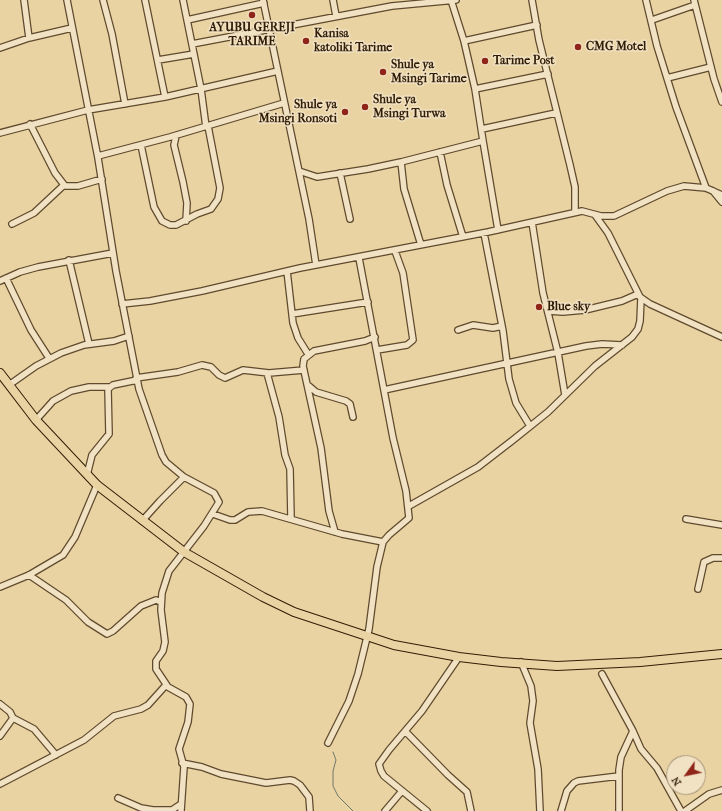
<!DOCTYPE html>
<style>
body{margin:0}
#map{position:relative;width:722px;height:811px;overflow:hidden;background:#ead3a2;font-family:"IM FELL French Canon",serif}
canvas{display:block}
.north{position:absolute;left:666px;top:755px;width:40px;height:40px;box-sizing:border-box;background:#f1e2c3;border:1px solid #a49378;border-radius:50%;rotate:237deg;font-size:11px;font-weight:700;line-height:16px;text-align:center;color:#311c07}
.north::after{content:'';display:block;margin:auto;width:14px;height:18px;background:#8f2418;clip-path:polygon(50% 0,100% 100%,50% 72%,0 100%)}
</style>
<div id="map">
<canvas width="722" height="811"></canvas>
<div class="north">N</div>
</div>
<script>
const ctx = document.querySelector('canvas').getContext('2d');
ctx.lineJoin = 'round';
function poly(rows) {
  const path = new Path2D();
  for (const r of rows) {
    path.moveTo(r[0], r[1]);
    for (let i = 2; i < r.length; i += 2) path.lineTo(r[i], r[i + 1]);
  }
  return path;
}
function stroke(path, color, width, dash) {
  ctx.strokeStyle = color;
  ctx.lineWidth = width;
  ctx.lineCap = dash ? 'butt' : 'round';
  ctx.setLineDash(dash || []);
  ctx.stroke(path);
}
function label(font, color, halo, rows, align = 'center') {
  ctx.font = font + ' "IM FELL French Canon",serif';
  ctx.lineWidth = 3;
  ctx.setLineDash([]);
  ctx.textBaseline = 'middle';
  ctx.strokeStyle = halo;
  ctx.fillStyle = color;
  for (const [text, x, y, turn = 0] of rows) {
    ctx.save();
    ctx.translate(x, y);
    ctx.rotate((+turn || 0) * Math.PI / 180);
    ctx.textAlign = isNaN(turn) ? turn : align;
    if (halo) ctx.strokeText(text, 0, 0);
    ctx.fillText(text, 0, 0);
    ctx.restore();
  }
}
stroke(poly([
 [333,752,336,760,333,771,333,786,338,796,353,811]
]), '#6f7969', 1);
const minor = poly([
 [24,0,29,38],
 [67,0,98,158,116,271,139,389,162,455,166,462,184,477,214,493,219,502,204,526,169,571,162,593,161,610,165,642,163,651,156,661,156,669,168,687,186,697,190,704,188,722,179,749,184,767,181,811],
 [103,0,112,34,125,104],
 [145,0,165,97],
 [183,0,201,89,206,127],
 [263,0,309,219,316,265],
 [333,0,336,16],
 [532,0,539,40,570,165,575,187,575,212],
 [646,0,657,46,676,107,706,188],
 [694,0,714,79,722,102],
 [187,20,264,3],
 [652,20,695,5],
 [464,41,537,25],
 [192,44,392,6,456,0],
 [0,48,29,38,72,28],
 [158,60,194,54],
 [667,78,711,67],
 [475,89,548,74],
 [30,124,55,173,65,186,78,186,102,179],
 [482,129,556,113],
 [0,133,88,110,165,97,278,71],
 [176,136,174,145,183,182,187,203,186,221],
 [483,141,498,230],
 [141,145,154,207,162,221,170,225,176,225,197,214,211,209,218,199,220,188,208,126],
 [440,152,447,185,463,237],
 [98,156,170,137,284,103],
 [401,162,404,189,421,245],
 [299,171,317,177,368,169,401,162,483,141,475,89,464,41,451,0],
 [340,173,350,219],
 [713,191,722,202],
 [595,215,608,233,640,297,650,304,722,337],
 [532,222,543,293,558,353,565,395],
 [12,224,34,213,64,185],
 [484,233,503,331,509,379,516,403,530,426],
 [69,260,89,344],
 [287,271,293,323,298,338,308,354],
 [6,278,31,330,49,358],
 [0,281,20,272,38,267,113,253],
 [122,304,150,301,202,291,300,268,488,232,582,211,601,216,614,216,667,191,684,186,706,188,722,195],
 [548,311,563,312,585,310,622,301,638,294],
 [292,314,368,302],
 [458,330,473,325,493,328,502,326],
 [377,350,407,345,413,340,403,273,395,251],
 [267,373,279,417,285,455,290,469,291,518],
 [136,378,178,372,202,365,211,367,219,375,225,378,243,370,269,373,304,370],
 [9,385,36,366,61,353,84,345,114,341,129,336],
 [309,386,316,392,346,401,350,404,353,417],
 [384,390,586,346,602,344,622,345],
 [36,420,53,401,71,391,89,387,110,387],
 [87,475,92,455,109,434,108,389,113,385,137,380],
 [409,506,478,467,513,440,548,412,595,366,632,337,638,329,640,321,641,298],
 [213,514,230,520,235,520,248,512,262,511,342,534,383,542],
 [686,519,722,525],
 [142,521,160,501,184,477],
 [335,532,329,511,321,448,303,366,304,359,314,351,365,341,375,337],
 [29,575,66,600,88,622,107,634,113,631,141,606,156,600,161,602],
 [0,587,29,575,63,555,75,537,97,485],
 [698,589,704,562,713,558,722,558],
 [521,662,531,686,533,701,530,723,538,769,540,811],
 [602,674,633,731,621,757,619,770,619,811],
 [0,704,10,712,13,718,0,736],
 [13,718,34,729,56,755],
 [405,731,448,775,467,792,471,811],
 [633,731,641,749,657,768,681,811],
 [328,743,349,701,358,674,369,629,377,567,383,542,389,535,409,518,406,491,393,438,359,258],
 [182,763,202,767,221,774,266,783,290,780,294,781,300,785,309,797,310,811],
 [0,784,84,740,114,716,141,709,148,705,166,685],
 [118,798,141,808,153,810,172,810,181,804],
 [385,811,402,791],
 [427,811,384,776,381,771,379,764,389,750,422,711,459,657],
 [561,811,567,791,574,783,578,781,619,776],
 [685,811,709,794,722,790]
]);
const highway = poly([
 [0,373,36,420,97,485,184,552,263,597,294,612,394,645,459,657,501,662,557,666,640,662,722,654]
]);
stroke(minor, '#5f4a2e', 8);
stroke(highway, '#311c07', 10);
stroke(minor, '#f1e2c3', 5.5);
stroke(highway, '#ead3a2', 8);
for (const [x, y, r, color] of [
 [252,15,4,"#8f2418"],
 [306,41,4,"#8f2418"],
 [578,47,4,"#8f2418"],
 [485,61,4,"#8f2418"],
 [383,72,4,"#8f2418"],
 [365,107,4,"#8f2418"],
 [345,112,4,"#8f2418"],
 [539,307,4,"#8f2418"]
]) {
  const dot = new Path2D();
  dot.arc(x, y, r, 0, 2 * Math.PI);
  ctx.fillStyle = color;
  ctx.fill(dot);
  stroke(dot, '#f1e2c3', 1.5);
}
label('bold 12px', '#311c07', '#f1e2c3', [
 ["AYUBU GEREJI",252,28,"center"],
 ["TARIME",252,42,"center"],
 ["Kanisa",314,34],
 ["katoliki Tarime",314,48],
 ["CMG Motel",586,47],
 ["Tarime Post",493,61],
 ["Shule ya",391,65],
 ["Msingi Tarime",391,79],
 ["Shule ya",373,100],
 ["Msingi Turwa",373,114],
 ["Shule ya",337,105,"right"],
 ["Msingi Ronsoti",337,119,"right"],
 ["Blue sky",547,307]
], 'left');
</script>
